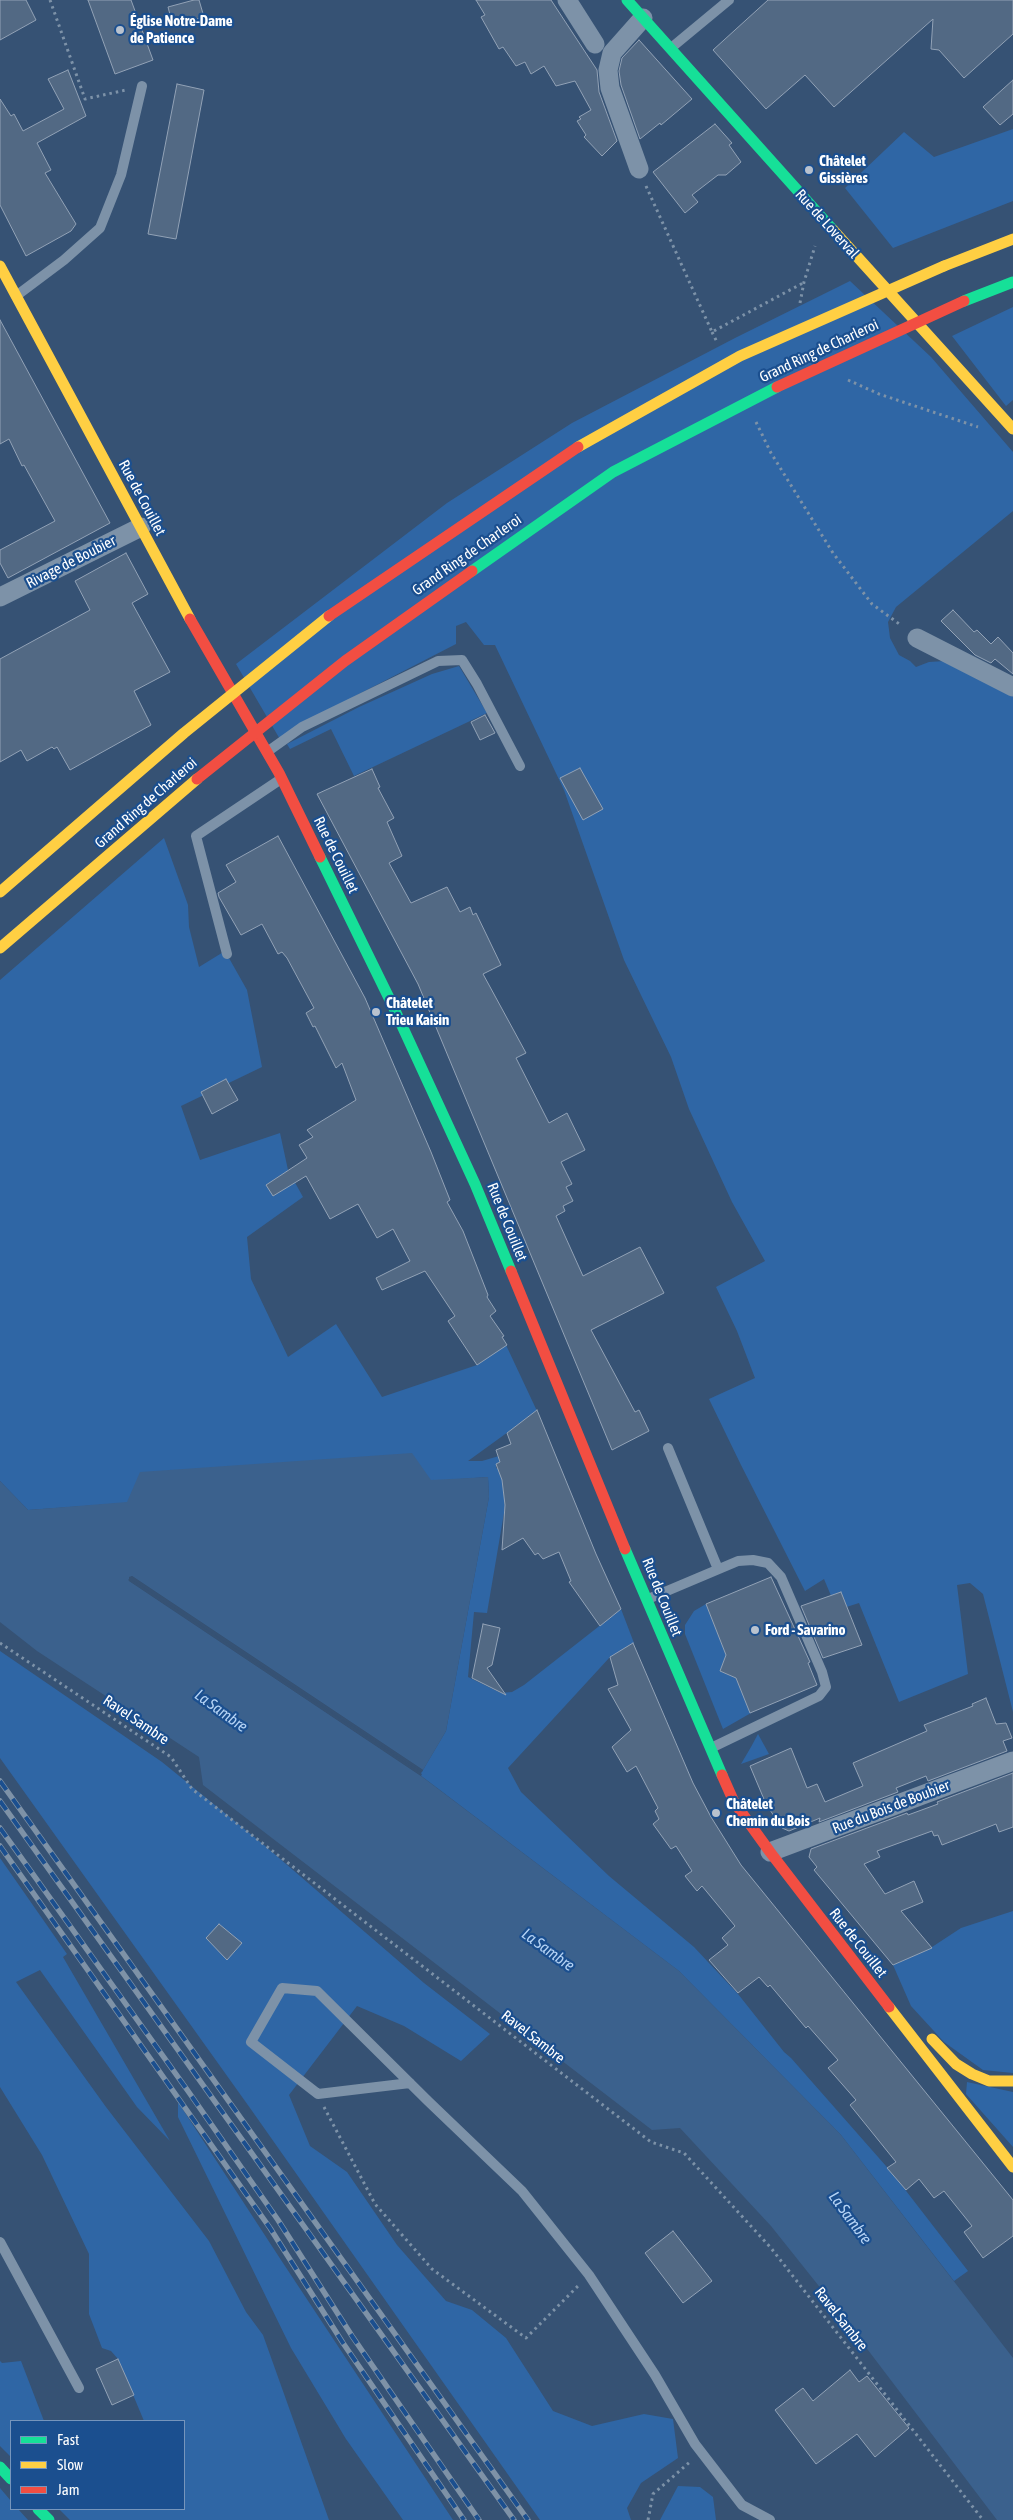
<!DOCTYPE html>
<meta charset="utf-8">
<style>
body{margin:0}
#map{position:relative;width:1013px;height:2520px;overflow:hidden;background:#365274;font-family:"Asap Condensed",sans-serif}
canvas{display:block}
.legend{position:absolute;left:10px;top:2420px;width:175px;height:90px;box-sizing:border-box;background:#1b4f8f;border:1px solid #7695bc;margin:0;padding:6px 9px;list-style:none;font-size:15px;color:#fff}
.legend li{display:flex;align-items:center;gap:10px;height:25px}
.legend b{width:25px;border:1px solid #7695bc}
</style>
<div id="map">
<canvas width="1013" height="2520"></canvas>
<ul class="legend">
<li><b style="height:6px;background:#16e098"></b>Fast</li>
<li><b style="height:6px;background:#ffcf43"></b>Slow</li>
<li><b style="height:6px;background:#f24e42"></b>Jam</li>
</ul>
</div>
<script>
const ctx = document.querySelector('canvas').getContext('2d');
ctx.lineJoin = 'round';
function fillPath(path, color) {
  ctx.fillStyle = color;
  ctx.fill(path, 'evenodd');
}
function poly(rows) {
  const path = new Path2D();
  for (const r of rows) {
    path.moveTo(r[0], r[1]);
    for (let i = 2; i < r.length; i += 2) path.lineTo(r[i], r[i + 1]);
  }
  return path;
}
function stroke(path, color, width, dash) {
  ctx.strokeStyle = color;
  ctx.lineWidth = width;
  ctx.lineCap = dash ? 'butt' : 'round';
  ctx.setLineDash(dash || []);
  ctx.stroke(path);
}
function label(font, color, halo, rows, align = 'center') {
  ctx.font = font + ' "Asap Condensed",sans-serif';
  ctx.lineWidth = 4.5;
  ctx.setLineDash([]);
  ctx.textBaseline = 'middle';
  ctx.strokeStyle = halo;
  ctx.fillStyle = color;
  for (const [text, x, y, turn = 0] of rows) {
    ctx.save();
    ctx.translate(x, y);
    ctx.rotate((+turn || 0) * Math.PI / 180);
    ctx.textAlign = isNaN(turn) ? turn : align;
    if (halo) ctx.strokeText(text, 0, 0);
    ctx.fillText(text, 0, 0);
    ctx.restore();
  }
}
fillPath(poly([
 [1013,129,1013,201,893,248,845,188,904,132,934,157],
 [850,281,931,357,1013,452,1013,511,896,607,888,622,890,638,899,655,910,661,916,667,929,662,945,661,1013,696,1013,1712,983,1594,970,1583,957,1585,968,1674,899,1702,859,1603,837,1610,824,1579,805,1591,741,1465,709,1399,755,1378,737,1331,716,1287,765,1261,732,1202,689,1109,671,1057,624,960,564,790,495,645,484,645,466,622,456,626,456,644,357,695,281,741,236,664,447,503,572,423,735,338],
 [1013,307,1013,400,1006,406,952,336],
 [459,666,487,713,354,776,331,729,290,749,287,744,359,707,432,674],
 [164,838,188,905,189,927,199,967,225,951,247,990,262,1067,181,1106,200,1160,280,1133,288,1170,303,1197,247,1237,251,1279,288,1357,336,1324,382,1397,477,1365,506,1345,537,1411,468,1461,482,1461,499,1456,503,1462,496,1465,496,1468,501,1469,505,1507,487,1613,474,1612,468,1677,501,1693,512,1692,524,1685,621,1609,634,1643,610,1657,508,1768,521,1792,609,1876,694,1947,738,1994,784,2052,791,2058,893,2174,968,2271,954,2281,841,2135,679,1971,420,1775,446,1731,489,1497,488,1477,28,1510,0,1481,0,980],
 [706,1604,726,1655,720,1671,736,1678,751,1713,723,1729,685,1634,685,1625,694,1611],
 [0,1651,162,1762,264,1845,424,1983,490,2034,461,2061,404,2026,357,2006,289,2095,310,2146,347,2172,397,2245,446,2301,472,2310,506,2338,553,2411,592,2426,644,2414,673,2419,678,2458,641,2483,627,2508,631,2520,540,2520,250,2108,0,1758],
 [758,1734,769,1754,741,1764,751,1747],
 [0,1858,67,1954,63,1957,170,2141,137,2107,40,1970,16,1982,106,2107,209,2241,246,2312,263,2335,329,2520,70,2520,59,2509,184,2509,184,2421,144,2421,118,2359,111,2351,102,2348,89,2314,89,2254,42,2155,0,2087],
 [1013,1911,1013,2073,983,2070,944,2042,911,2006,893,1965,932,1947,961,1928],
 [967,2082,1013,2092,1013,2147,966,2094],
 [178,2102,281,2260,453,2520,403,2520,346,2439,291,2348,178,2117],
 [0,2361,2,2363,21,2361,44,2421,11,2421,11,2457,0,2446],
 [678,2486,700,2487,713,2497,716,2520,660,2520],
 [0,2488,11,2501,11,2509,18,2509,28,2520,0,2520]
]), '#2f66a5');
fillPath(poly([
 [412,1453,431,1480,488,1477,489,1497,446,1731,423,1770,132,1576,128,1580,421,1776,679,1971,841,2135,1013,2358,1013,2520,997,2520,830,2300,771,2226,680,2128,652,2130,203,1785,199,1757,37,1651,0,1622,0,1481,28,1510,127,1502,140,1472]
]), '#3b618d');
fillPath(poly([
 [132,1576,423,1770,422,1772,131,1579,422,1774,421,1776,129,1581,129,1577]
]), '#365274');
const building = poly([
 [0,0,26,0,36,20,0,40,0,0],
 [88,0,131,0,153,60,115,74,88,0],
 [194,0,199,0,204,17,173,26,168,7,194,0],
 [476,0,551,0,597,70,599,92,617,141,602,156,584,137,586,135,577,121,581,119,579,117,591,110,575,81,556,86,544,66,531,74,525,62,516,66,503,47,499,49,481,17,485,15,476,0],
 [768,0,1013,0,1013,34,964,78,939,50,931,49,933,19,834,107,805,75,766,109,713,50,768,0],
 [639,40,692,99,661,125,660,123,640,139,621,85,619,71,622,58,639,40],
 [68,70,86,116,37,143,51,170,45,173,76,224,71,231,26,256,0,205,0,99,11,116,14,114,23,131,64,109,48,79,68,70],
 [1013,80,1013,114,1000,125,983,107,1013,80],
 [177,84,204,90,176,239,148,234,177,84],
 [715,124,732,143,729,145,741,162,726,175,718,175,692,195,698,202,685,213,653,172,715,124],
 [0,320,110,523,8,578,0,563,0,550,55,521,24,465,22,466,9,439,0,444,0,320],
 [126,553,148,594,132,603,170,672,134,691,151,725,70,770,57,747,54,749,52,747,27,761,21,750,0,762,0,659,90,610,75,581,126,553],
 [953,610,974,632,977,630,991,644,998,637,1013,653,1013,674,995,659,991,663,975,655,941,621,953,610],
 [485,715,495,733,480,740,471,722,485,715],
 [580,768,603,809,583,820,560,778,580,768],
 [372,769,380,787,378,788,394,818,387,822,402,856,389,863,411,903,447,887,460,912,470,907,473,915,476,913,501,965,483,974,526,1053,516,1058,549,1123,567,1113,585,1150,561,1162,572,1184,566,1187,573,1201,563,1206,565,1211,556,1216,583,1276,640,1247,664,1293,591,1330,635,1412,639,1410,649,1431,612,1450,418,984,317,794,372,769],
 [278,836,365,998,431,1152,450,1200,447,1202,463,1231,488,1295,487,1297,496,1311,490,1316,504,1336,502,1337,507,1345,477,1365,448,1321,455,1316,425,1271,382,1290,376,1278,410,1261,393,1229,377,1238,358,1204,330,1219,306,1176,273,1196,266,1185,307,1158,299,1145,313,1137,307,1130,356,1100,342,1063,336,1068,315,1026,313,1027,306,1013,314,1008,287,958,282,952,278,954,262,924,241,935,219,897,218,893,236,882,226,865,278,836],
 [226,1079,238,1100,212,1114,201,1092,226,1079],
 [537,1410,596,1554,621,1609,600,1626,569,1582,571,1581,559,1552,543,1559,538,1553,535,1555,523,1538,502,1550,505,1505,502,1480,496,1464,500,1462,496,1450,511,1444,507,1433,537,1410],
 [771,1577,810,1662,808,1663,817,1685,750,1713,736,1678,720,1671,726,1655,706,1604,771,1577],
 [841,1592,862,1645,823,1658,801,1606,841,1592],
 [483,1624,500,1628,492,1665,487,1668,506,1695,472,1678,483,1624],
 [633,1643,693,1783,711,1817,741,1865,1013,2200,1013,2236,983,2258,964,2232,972,2226,944,2191,934,2198,919,2179,906,2190,887,2168,896,2162,850,2105,856,2100,828,2068,838,2060,808,2026,806,2028,770,1985,768,1987,759,1977,738,1993,709,1960,728,1945,722,1938,735,1926,702,1886,697,1891,685,1876,692,1871,676,1846,671,1849,653,1824,659,1819,655,1811,658,1808,636,1766,627,1772,612,1747,631,1730,608,1689,618,1685,610,1657,633,1643],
 [986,1698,996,1724,1006,1723,1012,1738,1003,1741,1007,1751,928,1781,926,1776,896,1788,898,1792,819,1822,820,1818,789,1831,782,1828,766,1804,750,1766,791,1748,807,1788,817,1784,825,1802,863,1786,853,1763,927,1731,924,1725,973,1706,972,1704,986,1698],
 [1013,1773,1013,1827,999,1832,996,1824,942,1845,938,1835,934,1836,932,1831,877,1851,880,1857,864,1864,885,1894,914,1881,923,1902,901,1911,932,1948,893,1965,814,1870,817,1867,809,1857,811,1849,907,1813,908,1815,938,1804,937,1802,1013,1773],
 [219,1924,242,1943,227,1960,206,1938,219,1924],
 [673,2231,712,2281,683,2303,645,2253,673,2231],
 [118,2359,134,2395,112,2405,96,2369,118,2359],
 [850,2370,859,2382,867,2376,909,2428,875,2457,857,2434,816,2464,775,2410,803,2388,813,2401,850,2370]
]);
fillPath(building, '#526984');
stroke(building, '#92a2b6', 1);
stroke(poly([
 [50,0,85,99,126,90],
 [646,186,712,332,803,283],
 [800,303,804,282,815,246],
 [712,332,717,342],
 [848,380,879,394,978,427],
 [756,422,771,453,833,553,872,604,902,626],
 [0,1643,171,1757,192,1789,651,2142,684,2153,771,2248,983,2520],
 [324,2107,375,2204,432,2269,526,2338,579,2285],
 [648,2520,653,2494,691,2461]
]), '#7d92a8', 3, [2.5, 4]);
stroke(poly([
 [671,48,729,0],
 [16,296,64,260,100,228,121,175,142,86],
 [267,752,302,727,438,661,462,660,477,684,520,766],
 [227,954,196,836,281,779],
 [668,1448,718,1569],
 [648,1599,738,1561,753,1560,768,1563,781,1577,822,1672,826,1687,819,1696,711,1748],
 [410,2083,318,2094,251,2042,282,1988,317,1991,428,2101,522,2191,589,2275,655,2375,695,2444,742,2505,770,2520],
 [0,2242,79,2388]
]), '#7d92a8', 10);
stroke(poly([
 [567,0,595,44],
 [639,169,610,88,608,70,612,53,643,18],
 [0,597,141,527],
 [917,638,1013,687],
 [770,1852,1013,1761]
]), '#7d92a8', 19);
stroke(poly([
 [627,0,833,230],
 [964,301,1013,282],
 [320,857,392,1004,475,1184,511,1271],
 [625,1549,722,1775],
 [0,2467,11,2479],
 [38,2509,49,2520]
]), '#16e098', 11);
stroke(poly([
 [833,230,1013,429],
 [0,266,190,619],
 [944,266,1013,239],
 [889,2007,1013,2167],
 [932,2039,956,2064,972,2074,989,2081,1013,2081]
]), '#ffcf43', 11);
stroke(poly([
 [190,619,279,773,320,857],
 [511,1271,625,1549],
 [722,1775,734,1802,770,1852,889,2007]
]), '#f24e42', 11);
const rail = poly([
 [0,1781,528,2520],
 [0,1801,514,2520],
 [0,1828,188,2091,278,2220,352,2336,479,2520],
 [0,1846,270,2228,343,2343,464,2520]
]);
stroke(rail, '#7e92a7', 5.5);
stroke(rail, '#1b4f8f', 4, [11]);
stroke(poly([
 [472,571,613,472,777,387]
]), '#16e098', 11);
stroke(poly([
 [578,447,740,356,944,266],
 [0,892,184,733,329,616],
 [0,948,197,779]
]), '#ffcf43', 11);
stroke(poly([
 [777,387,964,301],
 [329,616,578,447],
 [197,779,345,661,472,571]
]), '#f24e42', 11);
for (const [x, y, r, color] of [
 [120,30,5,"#b9c2ce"],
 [809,170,5,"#b9c2ce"],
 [376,1012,5,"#b9c2ce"],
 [755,1630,5,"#b9c2ce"],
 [716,1813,5,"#b9c2ce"]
]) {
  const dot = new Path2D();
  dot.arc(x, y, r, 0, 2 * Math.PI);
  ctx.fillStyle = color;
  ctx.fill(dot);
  stroke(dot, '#1b4f8f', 2);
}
label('bold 15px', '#fff', '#1b4f8f', [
 ["Église Notre-Dame",130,21],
 ["de Patience",130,38],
 ["Châtelet",819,161],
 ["Gissières",819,178],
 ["Châtelet",386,1003],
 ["Trieu Kaisin",386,1020],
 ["Ford - Savarino",765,1630],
 ["Châtelet",726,1804],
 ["Chemin du Bois",726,1821]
], 'left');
label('15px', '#fff', '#1b4f8f', [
 ["Rue de Loverval",827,224,48],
 ["Grand Ring de Charleroi",819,351,-25],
 ["Rue de Couillet",142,498,62],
 ["Grand Ring de Charleroi",467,555,-35],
 ["Rivage de Boubier",71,562,-27],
 ["Grand Ring de Charleroi",146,803,-41],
 ["Rue de Couillet",336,855,64],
 ["Rue de Couillet",507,1222,68],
 ["Rue de Couillet",662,1597,68],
 ["Ravel Sambre",136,1720,34],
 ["Rue du Bois de Boubier",891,1807,-21],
 ["Rue de Couillet",858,1943,52],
 ["Ravel Sambre",533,2037,38],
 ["Ravel Sambre",841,2319,52]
]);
label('italic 16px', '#b5d3f5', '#1b4f8f', [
 ["La Sambre",221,1711,36],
 ["La Sambre",548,1950,36],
 ["La Sambre",850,2218,54]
]);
</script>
